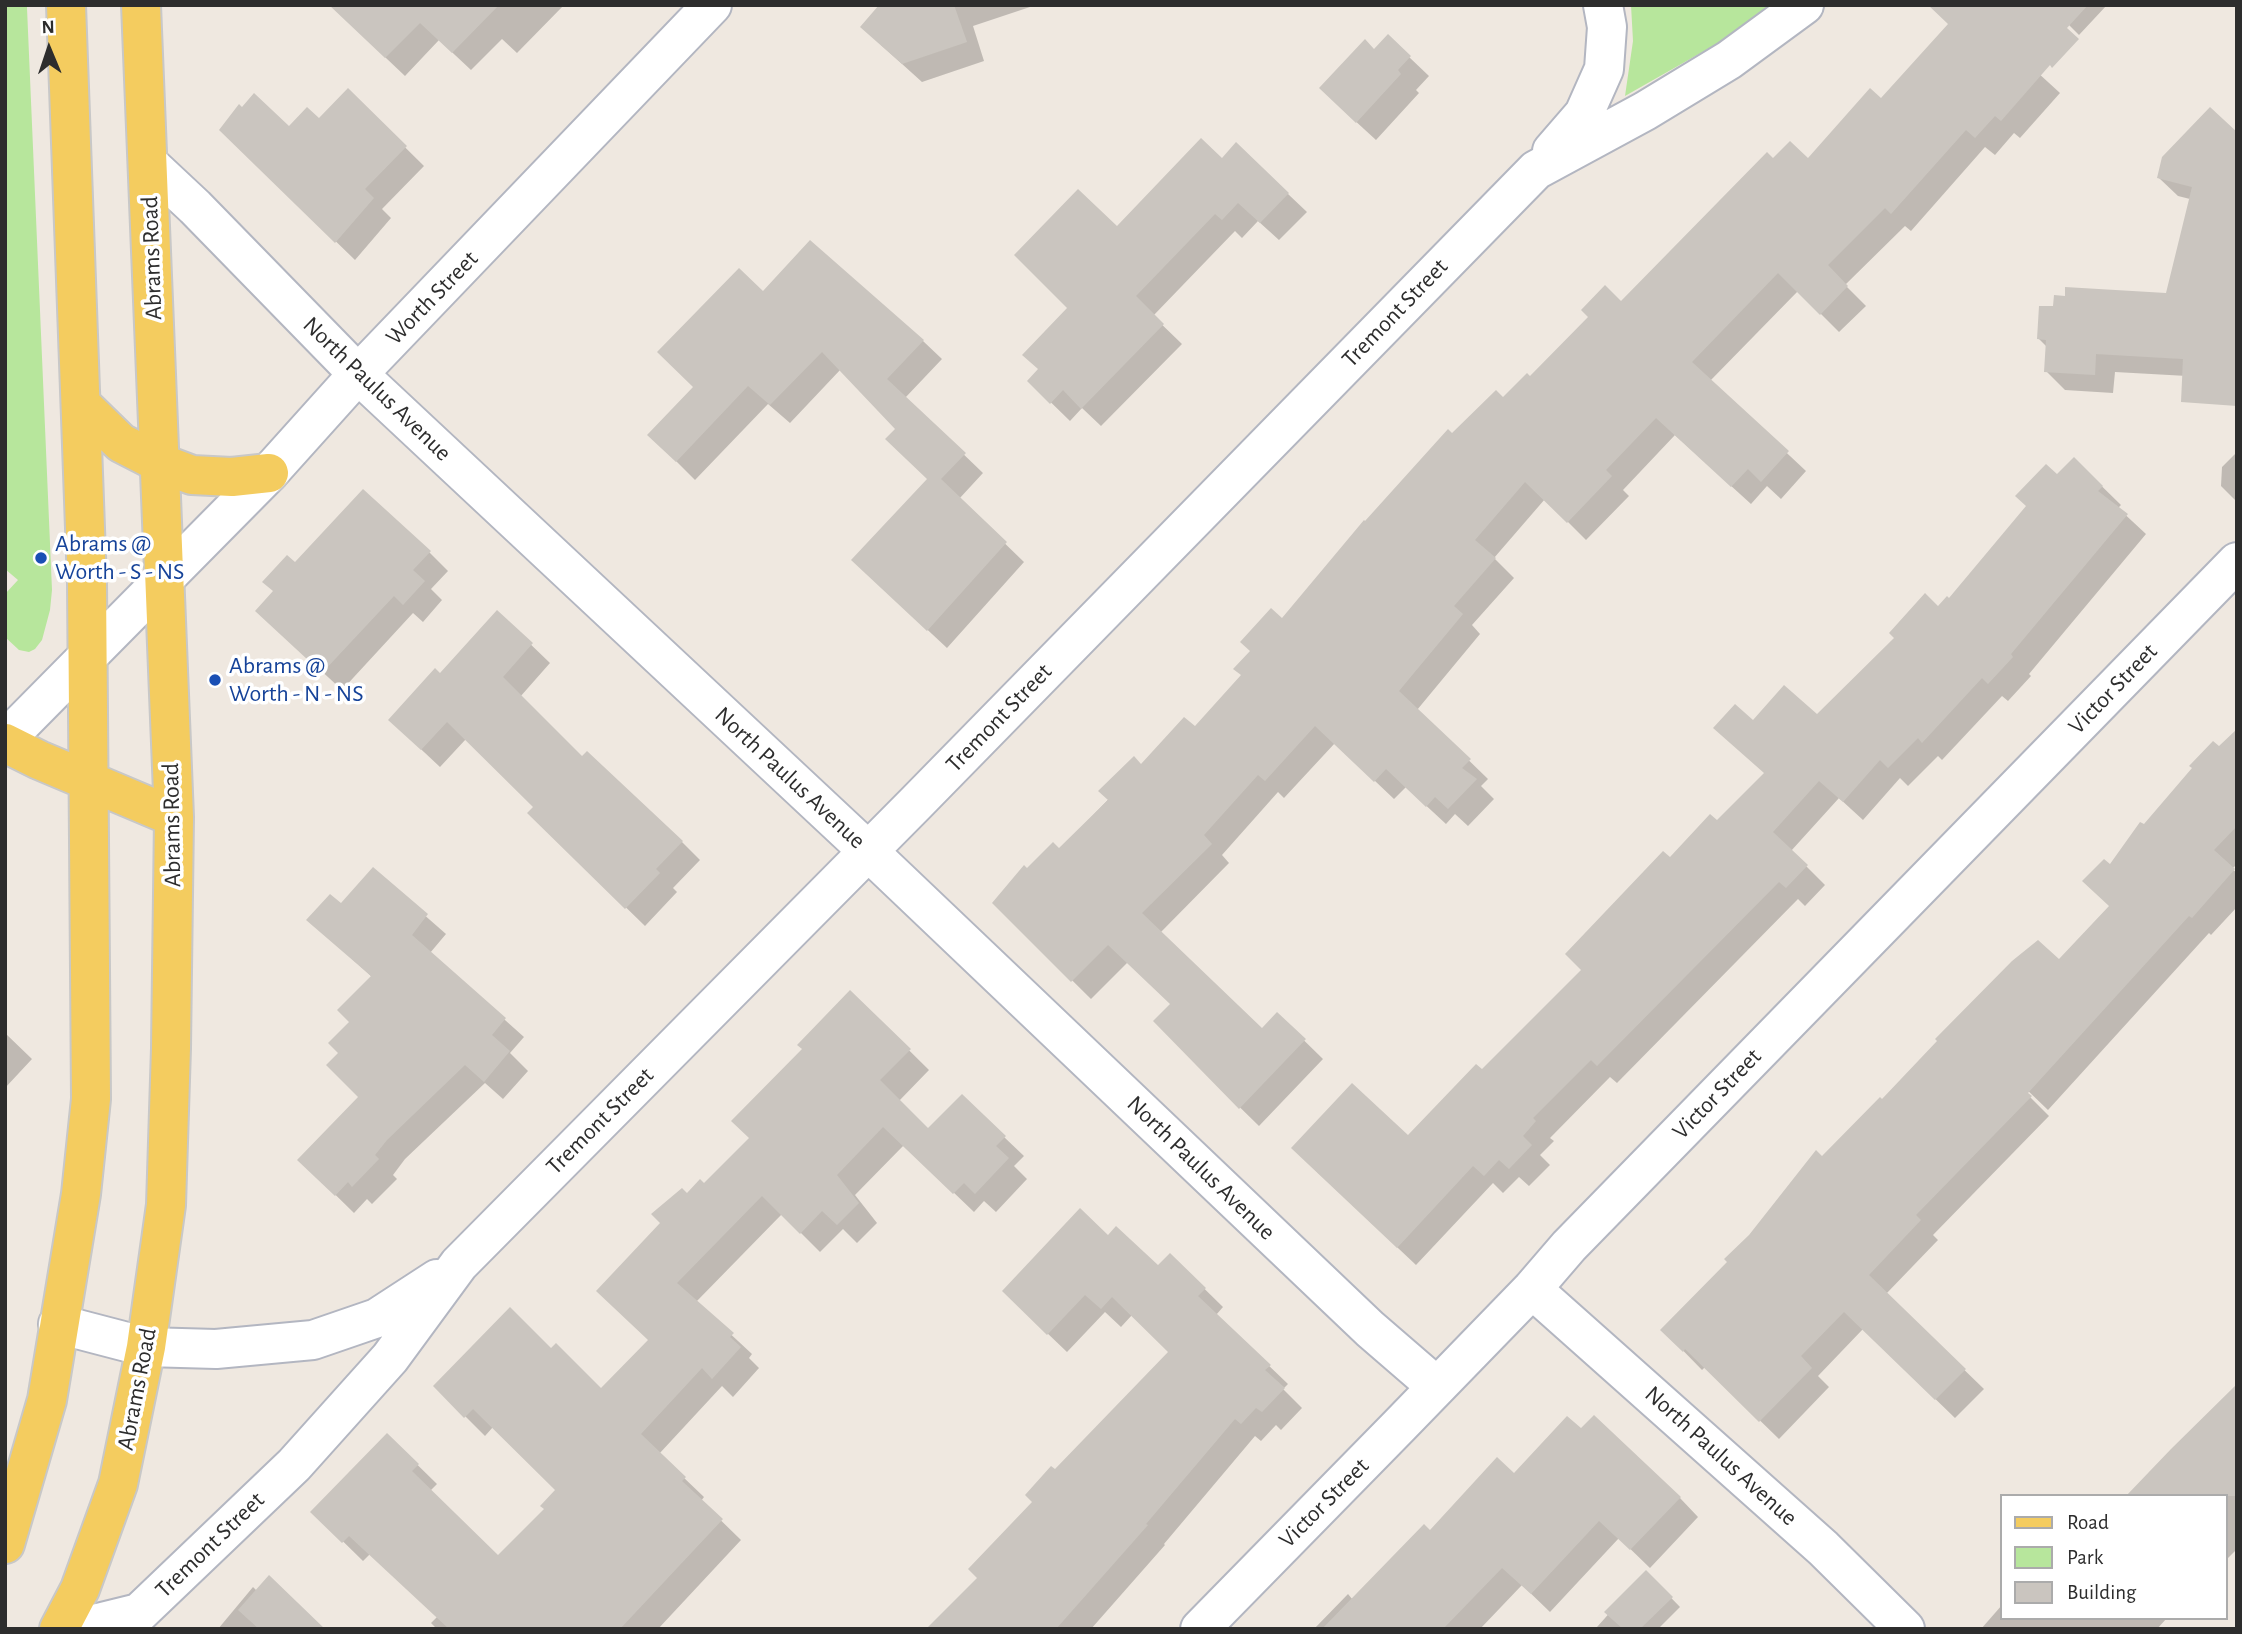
<!DOCTYPE html>
<style>
body{margin:0}
#map{position:relative;width:2242px;height:1634px;overflow:hidden;background:#efe8e0;font-family:"Alegreya Sans",sans-serif}
canvas{display:block}
.frame{position:absolute;inset:0;border:7px solid #2d2d2d;pointer-events:none}
.legend{position:absolute;left:2000px;top:1494px;width:228px;height:126px;box-sizing:border-box;background:#fff;border:2px solid #ababab;margin:0;padding:9px 12px;list-style:none;font-size:21px;color:#2d2d2d}
.legend li{display:flex;align-items:center;gap:14px;height:35px}
.legend b{width:35px;border:2px solid #ababab}
.north{position:absolute;left:14px;top:14px;width:70px;height:70px;-webkit-text-stroke:5px #fff;paint-order:stroke;rotate:358deg;font-size:19px;font-weight:700;line-height:28px;text-align:center;color:#2d2d2d}
.north::after{content:'';display:block;margin:auto;width:24px;height:32px;background:#2d2d2d;clip-path:polygon(50% 0,100% 100%,50% 72%,0 100%)}
</style>
<div id="map">
<canvas width="2242" height="1634"></canvas>
<div class="frame"></div>
<ul class="legend">
<li><b style="height:9px;background:#f4cc5f"></b>Road</li>
<li><b style="height:19px;background:#b7e69c"></b>Park</li>
<li><b style="height:19px;background:#cac5bf"></b>Building</li>
</ul>
<div class="north">N</div>
</div>
<script>
const ctx = document.querySelector('canvas').getContext('2d');
ctx.lineJoin = 'round';
function fillPath(path, color) {
  ctx.fillStyle = color;
  ctx.fill(path, 'evenodd');
}
function poly(rows) {
  const path = new Path2D();
  for (const r of rows) {
    path.moveTo(r[0], r[1]);
    for (let i = 2; i < r.length; i += 2) path.lineTo(r[i], r[i + 1]);
  }
  return path;
}
function stroke(path, color, width, dash) {
  ctx.strokeStyle = color;
  ctx.lineWidth = width;
  ctx.lineCap = dash ? 'butt' : 'round';
  ctx.setLineDash(dash || []);
  ctx.stroke(path);
}
function label(font, color, halo, rows, align = 'center') {
  ctx.font = font + ' "Alegreya Sans",sans-serif';
  ctx.lineWidth = 7;
  ctx.setLineDash([]);
  ctx.textBaseline = 'middle';
  ctx.strokeStyle = halo;
  ctx.fillStyle = color;
  for (const [text, x, y, turn = 0] of rows) {
    ctx.save();
    ctx.translate(x, y);
    ctx.rotate((+turn || 0) * Math.PI / 180);
    ctx.textAlign = isNaN(turn) ? turn : align;
    if (halo) ctx.strokeText(text, 0, 0);
    ctx.fillText(text, 0, 0);
    ctx.restore();
  }
}
fillPath(poly([
 [5,5,27,5,27,8,52,590,50,610,42,640,35,649,29,652,19,650,5,637,5,594,18,580,5,569],
 [1631,5,1772,5,1727,38,1625,96,1633,41]
]), '#b7e69c');
fillPath(poly([
 [364,5,564,5,517,53,502,39,471,70,439,40,405,76,367,40],
 [881,5,1036,5,973,26,984,61,922,82,881,45],
 [2049,5,2107,5,2079,35],
 [1966,7,2060,93,2020,138,2014,133,1995,155,1985,147,1911,231,1905,226,1845,285,1866,306,1839,332,1798,291,1710,381,1806,471,1781,499,1767,486,1751,504,1675,435,1623,490,1629,496,1586,540,1545,499,1494,558,1514,578,1472,625,1480,634,1417,710,1488,779,1481,786,1494,799,1468,826,1455,814,1446,824,1406,787,1394,799,1335,743,1284,798,1278,792,1222,855,1229,863,1160,933,1262,1031,1277,1014,1323,1059,1259,1126,1214,1082,1172,1004,1128,962,1091,999,994,903,1027,870,1059,850,1141,766,1195,728,1243,676,1282,621,1365,523,1452,436,1531,379,1621,303,1773,160,1808,161,1881,100],
 [1388,37,1429,76,1416,90,1419,93,1376,140,1340,107,1374,51],
 [348,91,424,166,382,209,391,218,355,260,221,130,289,129,319,121],
 [2210,110,2187,376,2115,372,2113,393,2065,390,2046,371,2047,347,2039,339,2167,295,2190,199,2178,196,2159,178],
 [1222,160,1288,194,1307,212,1279,240,1258,221,1242,238,1235,231,1153,316,1182,344,1101,426,1082,408,1070,421,1029,381,1040,369,1070,308,1117,229],
 [763,293,923,341,942,359,905,398,983,473,959,499,1024,562,947,648,872,578,929,480,898,429,841,369,790,423,768,404,695,480,650,435,695,387],
 [2237,452,2237,502,2221,486,2222,467],
 [2074,459,2121,505,2118,508,2146,534,2029,674,2031,676,2008,701,2002,696,1942,760,1938,756,1908,786,1900,778,1863,820,1839,798,1791,851,1825,885,1805,906,1798,899,1617,1083,1610,1077,1550,1138,1554,1141,1540,1155,1550,1165,1529,1186,1519,1177,1503,1193,1493,1183,1416,1265,1312,1167,1408,1137,1482,1071,1583,970,1670,859,1717,823,1766,774,1753,722,1817,716,1949,600],
 [429,552,448,571,431,589,442,600,423,622,413,613,342,690,276,629],
 [497,612,550,663,520,697,582,759,682,842,700,860,673,888,677,892,645,926,529,813,536,807,466,739,440,767,409,738,440,675],
 [2237,741,2237,864,2232,869,2237,873,2237,907,2211,935,2209,933,2048,1110,2023,1086,2021,1088,2049,1116,1933,1235,1938,1240,1886,1294,1984,1389,1955,1418,1863,1329,1818,1376,1829,1387,1779,1439,1705,1367,1702,1370,1663,1330,1729,1262,1750,1236,1822,1159,1882,1101,2059,962,2111,907,2110,867,2144,827,2220,749],
 [373,870,446,934,430,953,524,1037,510,1053,528,1071,503,1099,485,1083,405,1159,393,1175,397,1179,372,1204,367,1199,354,1213,300,1160,360,1097,340,1053,372,977,309,920,341,905],
 [850,992,929,1070,899,1101,928,1131,1004,1137,1024,1156,1014,1166,1027,1179,996,1212,984,1201,974,1212,904,1145,855,1195,877,1223,857,1243,843,1229,820,1252,782,1214,696,1302,752,1354,749,1358,759,1368,733,1397,722,1386,659,1454,704,1497,701,1501,741,1540,658,1629,437,1629,431,1623,437,1617,370,1554,363,1561,313,1512,387,1435,437,1484,430,1491,498,1557,546,1509,557,1490,493,1427,485,1436,435,1386,551,1350,601,1390,650,1340,687,1195,704,1186,751,1138,804,1050],
 [5,1033,32,1059,5,1088],
 [1109,1237,1158,1267,1170,1255,1223,1307,1216,1315,1288,1384,1283,1389,1302,1408,1281,1430,1276,1425,1261,1441,1255,1436,1164,1544,1165,1545,1091,1629,929,1629,979,1578,1055,1472,1170,1352,1132,1315,1121,1327,1105,1312,1067,1352,1023,1310],
 [2237,1387,2237,1549,2226,1560,2226,1496],
 [1581,1431,1680,1498,1698,1517,1650,1568,1619,1538,1550,1612,1522,1585,1480,1629,1314,1629,1348,1594,1353,1600,1430,1532],
 [1646,1572,1680,1607,1658,1629,1598,1629,1597,1627],
 [253,1587,257,1591,323,1629,218,1629],
 [2002,1605,2002,1618,2167,1618,2157,1629,1981,1629]
]), '#0003');
fillPath(poly([
 [329,5,499,5,452,53,420,23,385,58],
 [879,5,954,5,967,42,902,64,860,27],
 [1928,5,2088,5,2067,28,2079,39,2052,68,2050,65,2001,121,1995,116,1975,138,1966,130,1891,214,1885,208,1828,265,1848,286,1820,315,1778,273,1692,362,1789,451,1761,482,1748,469,1731,487,1656,418,1606,470,1612,476,1567,523,1525,482,1475,540,1496,558,1454,606,1463,614,1399,691,1471,759,1462,768,1477,779,1448,809,1435,797,1426,807,1386,769,1374,782,1315,726,1265,781,1258,775,1204,835,1212,844,1142,913,1262,1028,1277,1012,1306,1039,1239,1109,1153,1021,1170,1004,1108,945,1071,982,992,903,1024,865,1027,868,1053,842,1059,848,1108,800,1098,791,1134,756,1141,764,1184,717,1195,726,1241,675,1233,669,1250,651,1240,642,1271,608,1282,618,1364,520,1365,521,1448,429,1452,433,1496,390,1503,397,1527,373,1530,376,1588,317,1581,310,1605,285,1621,301,1767,152,1773,158,1790,141,1808,158,1870,88,1881,98,1948,24],
 [1388,34,1411,56,1398,70,1401,74,1356,123,1319,88,1365,39,1374,49],
 [348,88,407,146,365,189,374,198,335,243,219,130,239,104,242,107,254,93,289,126,307,107,319,118],
 [2210,107,2237,132,2237,406,2181,402,2183,359,2096,354,2095,375,2044,372,2046,340,2037,339,2039,306,2053,306,2054,295,2065,296,2065,287,2166,293,2192,187,2157,178,2162,157],
 [1201,138,1222,158,1236,142,1289,193,1260,223,1238,203,1222,220,1215,214,1136,296,1164,324,1081,409,1063,390,1050,404,1027,381,1038,369,1022,355,1067,308,1014,255,1078,189,1117,226],
 [810,240,924,340,887,379,966,453,941,479,1007,542,927,631,851,560,927,479,885,439,895,429,822,352,770,405,748,386,676,462,647,435,693,387,657,352,739,268,763,291],
 [2074,457,2103,486,2098,491,2128,514,2011,654,2013,657,1988,684,1982,678,1922,743,1918,738,1888,768,1880,760,1843,802,1819,781,1773,832,1808,865,1786,888,1779,882,1597,1066,1591,1060,1533,1118,1536,1121,1523,1136,1532,1145,1509,1169,1499,1160,1484,1176,1473,1166,1397,1248,1291,1148,1352,1083,1408,1135,1476,1064,1482,1069,1581,970,1565,954,1663,851,1670,857,1710,814,1717,820,1764,773,1713,728,1735,704,1753,720,1784,685,1817,714,1894,638,1889,633,1925,593,1938,606,1947,596,1949,598,2026,506,2015,496,2046,464,2057,474],
 [363,489,431,551,413,570,425,581,403,605,394,596,322,673,255,611,273,591,262,582,287,555,295,562],
 [497,610,533,643,503,677,582,756,587,751,683,841,656,869,660,873,625,909,527,813,533,807,447,722,421,750,388,720,435,668,440,673],
 [2237,729,2237,826,2214,850,2235,869,2192,918,2189,916,2028,1093,2032,1096,1916,1215,1921,1220,1869,1275,1966,1369,1935,1400,1844,1312,1801,1356,1812,1368,1759,1422,1685,1349,1683,1352,1660,1330,1727,1262,1724,1259,1749,1235,1816,1150,1822,1156,1880,1097,1882,1099,1937,1041,1935,1039,2012,961,2038,940,2059,959,2109,906,2082,881,2104,859,2110,864,2140,822,2144,824,2192,768,2189,766,2213,741,2219,746],
 [373,867,428,914,412,935,506,1018,492,1035,510,1051,484,1082,465,1065,387,1140,375,1155,379,1159,352,1187,348,1182,335,1196,297,1160,358,1097,326,1065,338,1053,328,1043,349,1022,337,1010,371,976,306,920,330,894,341,903],
 [850,990,911,1049,880,1080,928,1128,962,1094,1006,1136,996,1146,1009,1158,975,1194,964,1183,953,1194,883,1127,837,1175,859,1203,837,1225,822,1211,800,1234,762,1196,677,1283,734,1333,730,1337,741,1347,712,1379,702,1368,641,1434,686,1477,682,1481,723,1519,620,1629,449,1629,349,1536,342,1543,310,1512,387,1433,419,1464,412,1471,498,1555,544,1509,540,1506,555,1490,473,1409,464,1418,433,1386,510,1307,551,1348,556,1343,601,1388,648,1340,596,1291,660,1223,651,1214,682,1188,687,1193,700,1179,704,1183,749,1138,731,1121,802,1049,797,1045],
 [1080,1208,1108,1235,1116,1226,1158,1265,1170,1253,1206,1288,1198,1296,1271,1365,1265,1370,1285,1388,1262,1412,1256,1408,1241,1424,1235,1419,1146,1524,1148,1525,1056,1629,926,1629,977,1578,968,1569,1032,1502,1025,1495,1051,1466,1055,1469,1168,1352,1112,1297,1101,1309,1085,1295,1047,1335,1002,1291],
 [2237,1384,2237,1496,2126,1496,2171,1449],
 [1594,1415,1681,1497,1630,1550,1599,1521,1531,1594,1502,1568,1443,1629,1322,1629,1424,1524,1430,1530,1497,1457,1514,1473,1567,1416,1581,1428],
 [1646,1570,1673,1597,1640,1629,1623,1629,1604,1612],
 [269,1575,325,1629,259,1629,238,1610]
]), '#cac5bf');
const minor = poly([
 [1552,151,1584,114,1604,69,1607,27,1603,5],
 [149,164,195,207,358,374,868,851,1370,1329,1436,1386],
 [5,740,269,473,358,374,712,5],
 [1532,1289,1823,1548,1905,1629],
 [58,1324,146,1347,216,1349,313,1340,377,1318,437,1279],
 [74,1629,139,1613,294,1465,390,1358,459,1264,917,802,1536,170,1645,111,1729,60,1804,5],
 [1200,1629,1400,1425,1532,1289,1569,1246,2237,562]
]);
const major = poly([
 [81,404,121,443,160,463,192,475,232,477,269,473],
 [5,743,39,760,174,817],
 [5,1544,47,1400,81,1194,91,1099,87,583,66,5],
 [59,1629,80,1589,118,1484,146,1347,166,1205,171,1048,174,817,141,5]
]);
stroke(minor, '#b3b6c1', 42);
stroke(major, '#c8c8c8', 42);
stroke(minor, '#fff', 38);
stroke(major, '#f4cc5f', 38);
for (const [x, y, r, color] of [
 [41,558,7,"#1a4fb4"],
 [215,680,7,"#1a4fb4"]
]) {
  const dot = new Path2D();
  dot.arc(x, y, r, 0, 2 * Math.PI);
  ctx.fillStyle = color;
  ctx.fill(dot);
  stroke(dot, '#fff', 2.5);
}
label('24px', '#2d2d2d', '#fff', [
 ["Abrams Road",152,258,-92],
 ["Worth Street",432,298,-46],
 ["Tremont Street",1395,313,-46],
 ["North Paulus Avenue",377,389,44],
 ["Victor Street",2113,689,-46],
 ["Tremont Street",999,718,-46],
 ["North Paulus Avenue",790,778,43],
 ["Abrams Road",172,825,-91],
 ["Victor Street",1717,1094,-46],
 ["Tremont Street",600,1121,-45],
 ["North Paulus Avenue",1201,1168,44],
 ["Abrams Road",137,1389,-79],
 ["North Paulus Avenue",1721,1456,42],
 ["Victor Street",1324,1503,-45],
 ["Tremont Street",210,1545,-44]
]);
label('24px', '#164399', '#fff', [
 ["Abrams @",55,544],
 ["Worth - S - NS",55,572],
 ["Abrams @",229,666],
 ["Worth - N - NS",229,694]
], 'left');
</script>
